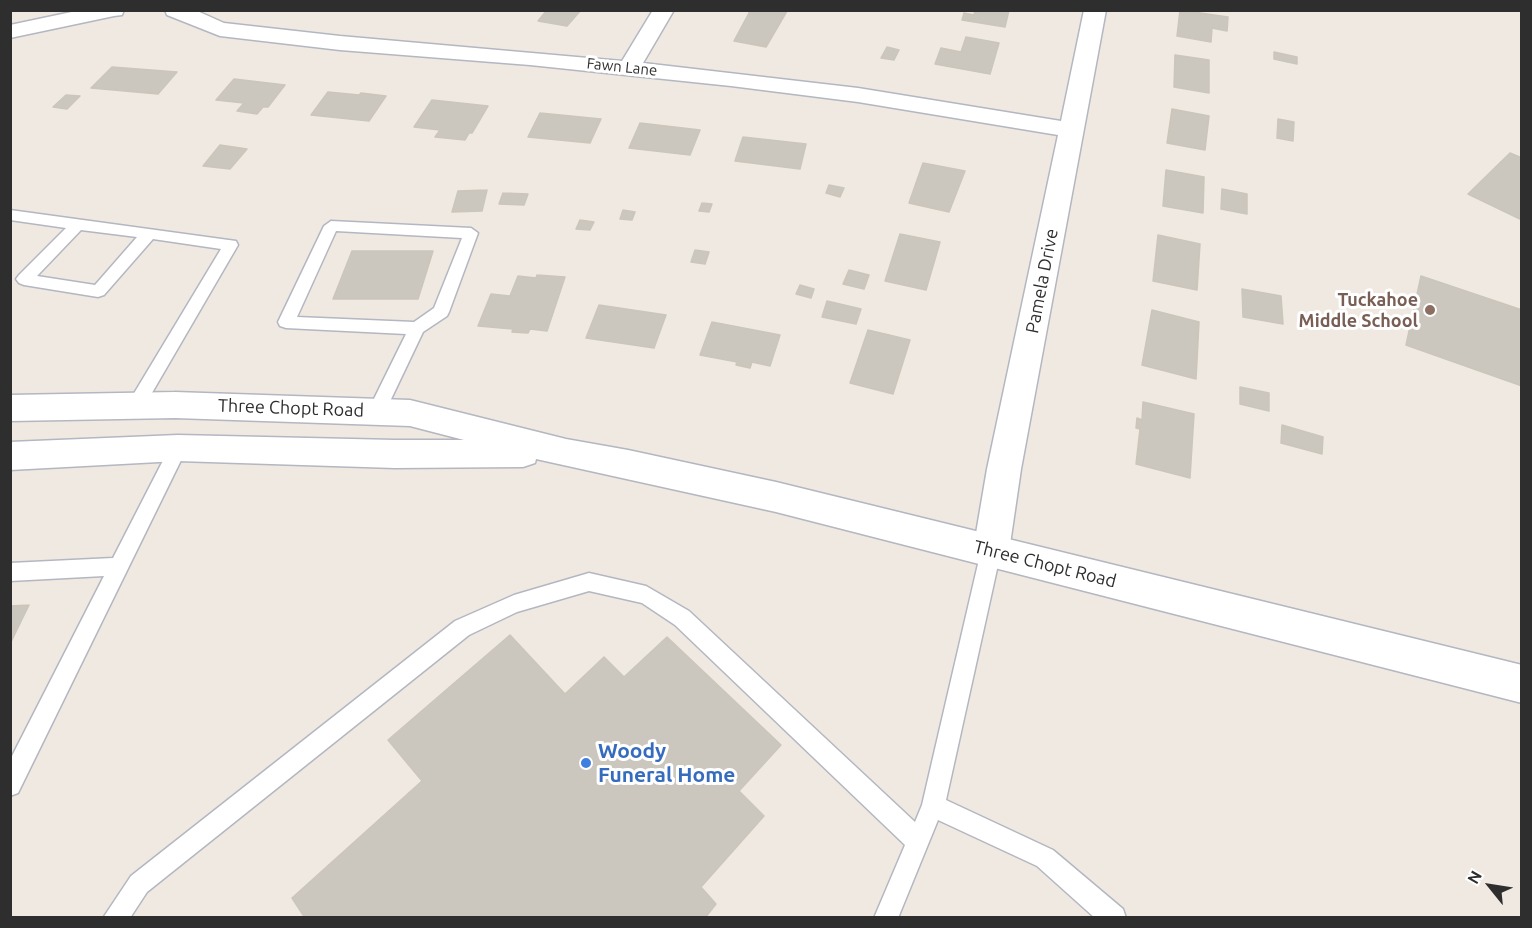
<!DOCTYPE html>
<style>
body{margin:0}
#map{position:relative;width:1532px;height:928px;overflow:hidden;background:#efe9e1;font-family:Ubuntu,sans-serif}
canvas{display:block}
.frame{position:absolute;inset:0;border:12px solid #2e2e2e;pointer-events:none}
.north{position:absolute;left:1460px;top:856px;width:60px;height:60px;-webkit-text-stroke:4px #fff;paint-order:stroke;rotate:300deg;font-size:16px;font-weight:700;line-height:24px;text-align:center;color:#2e2e2e}
.north::after{content:'';display:block;margin:auto;width:21px;height:27px;background:#2e2e2e;clip-path:polygon(50% 0,100% 100%,50% 72%,0 100%)}
</style>
<div id="map">
<canvas width="1532" height="928"></canvas>
<div class="frame"></div>
<div class="north">N</div>
</div>
<script>
const ctx = document.querySelector('canvas').getContext('2d');
ctx.lineJoin = 'round';
function fillPath(path, color) {
  ctx.fillStyle = color;
  ctx.fill(path, 'evenodd');
}
function poly(rows) {
  const path = new Path2D();
  for (const r of rows) {
    path.moveTo(r[0], r[1]);
    for (let i = 2; i < r.length; i += 2) path.lineTo(r[i], r[i + 1]);
  }
  return path;
}
function stroke(path, color, width, dash) {
  ctx.strokeStyle = color;
  ctx.lineWidth = width;
  ctx.lineCap = dash ? 'butt' : 'round';
  ctx.setLineDash(dash || []);
  ctx.stroke(path);
}
function label(font, color, halo, rows, align = 'center') {
  ctx.font = font + ' Ubuntu,sans-serif';
  ctx.lineWidth = 6;
  ctx.setLineDash([]);
  ctx.textBaseline = 'middle';
  ctx.strokeStyle = halo;
  ctx.fillStyle = color;
  for (const [text, x, y, turn = 0] of rows) {
    ctx.save();
    ctx.translate(x, y);
    ctx.rotate((+turn || 0) * Math.PI / 180);
    ctx.textAlign = isNaN(turn) ? turn : align;
    if (halo) ctx.strokeText(text, 0, 0);
    ctx.fillText(text, 0, 0);
    ctx.restore();
  }
}
const building = poly([
 [547,10,581,10,567,26,538,21,547,10],
 [755,10,787,11,766,47,734,41,750,11,755,10],
 [975,10,1009,10,1005,27,962,20,964,13,974,15,975,10],
 [1180,10,1228,17,1227,31,1212,28,1211,42,1177,36,1180,10],
 [966,37,999,43,990,74,935,64,941,48,961,52,966,37],
 [887,47,899,50,894,60,881,58,887,47],
 [1274,52,1297,57,1297,64,1274,59,1274,52],
 [1175,55,1209,60,1209,93,1174,87,1175,55],
 [112,67,177,72,158,94,91,88,112,67],
 [234,79,285,85,268,107,263,107,257,114,237,111,244,103,216,100,234,79],
 [328,92,359,95,361,93,386,96,369,121,311,115,328,92],
 [66,95,80,96,67,109,53,107,66,95],
 [432,100,488,106,472,133,469,133,465,140,435,137,440,130,414,127,432,100],
 [1172,109,1209,116,1205,150,1167,143,1172,109],
 [540,113,601,119,590,143,528,137,540,113],
 [1278,119,1294,122,1293,141,1277,138,1278,119],
 [640,123,700,130,690,155,629,148,640,123],
 [743,137,806,144,800,169,735,161,743,137],
 [220,145,247,149,230,169,203,166,220,145],
 [1510,153,1522,158,1522,220,1468,194,1510,153],
 [923,163,965,171,949,212,909,203,923,163],
 [1166,170,1204,177,1203,213,1163,206,1166,170],
 [829,185,844,188,840,197,826,193,829,185],
 [1222,189,1247,194,1247,214,1221,209,1222,189],
 [487,190,482,211,452,212,458,191,487,190],
 [503,193,528,194,524,205,499,204,503,193],
 [702,203,712,204,709,212,699,211,702,203],
 [623,210,635,212,632,220,620,219,623,210],
 [580,220,594,222,590,230,576,229,580,220],
 [900,234,940,242,926,290,885,281,900,234],
 [1158,235,1200,244,1197,290,1153,281,1158,235],
 [695,250,709,252,705,264,691,262,695,250],
 [352,251,433,251,418,299,333,299,352,251],
 [849,270,869,275,864,289,843,284,849,270],
 [537,275,565,277,547,331,530,329,528,333,512,332,513,329,478,326,491,294,510,296,518,276,536,278,537,275],
 [1421,276,1522,310,1522,386,1406,345,1421,276],
 [800,285,814,289,811,298,796,294,800,285],
 [1242,289,1281,296,1283,324,1243,317,1242,289],
 [827,301,861,309,856,324,822,317,827,301],
 [599,305,666,315,654,348,586,338,599,305],
 [1152,310,1199,322,1196,379,1142,365,1152,310],
 [712,322,780,335,770,366,752,362,750,368,736,365,737,362,700,355,712,322],
 [868,330,910,340,893,394,850,383,868,330],
 [1240,387,1269,393,1269,411,1240,404,1240,387],
 [1143,402,1194,414,1190,478,1136,464,1140,429,1136,428,1137,418,1142,420,1143,402],
 [1282,425,1323,437,1322,454,1281,443,1282,425],
 [29,605,10,644,10,606,29,605],
 [510,635,565,694,604,657,624,677,667,637,781,745,739,791,764,816,701,887,716,904,705,918,305,918,292,898,422,781,388,740,510,635]
]);
fillPath(building, '#cbc7bf');
stroke(building, '#cbc5ba', 1.5);
const service = poly([
 [10,210,236,241,238,245,142,410,136,412,130,410,127,405,221,249,153,239,104,295,98,297,24,285,19,283,16,279,19,275,66,228,10,220,10,210],
 [81,230,137,237,95,285,37,276,81,230],
 [331,221,471,228,478,233,449,312,447,316,423,332,383,416,377,418,371,416,368,411,406,334,286,328,280,326,278,322,324,226,331,221],
 [336,231,462,238,434,308,414,322,297,317,336,231],
 [178,441,184,443,187,448,18,793,10,796,10,760,104,576,10,581,10,563,113,558,172,443,178,441],
 [991,542,998,545,1001,551,946,800,1053,850,1123,909,1126,918,1095,918,1037,866,938,820,898,918,874,918,905,845,675,625,642,603,589,591,517,612,469,635,147,892,130,918,103,918,131,876,455,621,514,595,589,573,646,586,689,611,915,822,922,805,981,551,984,545,991,542]
]);
const minor = poly([
 [165,10,195,10,224,23,340,36,622,61,653,10,674,10,643,63,858,88,1061,121,1084,10,1106,10,1021,469,1009,551,1003,562,991,567,979,562,973,551,987,469,1058,135,858,102,731,86,530,65,340,50,220,36,167,15,165,10]
]);
const tertiary = poly([
 [81,10,124,10,122,15,114,16,10,38,10,25,81,10]
]);
const secondary = poly([
 [175,392,410,400,566,439,628,450,776,482,1522,665,1522,703,776,512,536,459,535,463,523,467,395,468,178,461,10,470,10,442,178,435,395,440,464,440,410,426,175,418,10,421,10,395,175,392]
]);
stroke(service, '#b4b7c1', 3);
stroke(minor, '#b4b7c1', 3);
stroke(tertiary, '#b4b7c1', 3);
stroke(secondary, '#b4b7c1', 3);
fillPath(service, '#fff');
fillPath(minor, '#fff');
fillPath(tertiary, '#fff');
fillPath(secondary, '#fff');
for (const [x, y, r, color] of [
 [1430,310,6,"#8d6e63"],
 [586,763,6,"#3f7fe0"]
]) {
  const dot = new Path2D();
  dot.arc(x, y, r, 0, 2 * Math.PI);
  ctx.fillStyle = color;
  ctx.fill(dot);
  stroke(dot, '#fff', 2);
}
label('15px', '#2e2e2e', '#fff', [
 ["Fawn Lane",622,67,6]
]);
label('18px', '#2e2e2e', '#fff', [
 ["Pamela Drive",1042,281,-79],
 ["Three Chopt Road",291,408,2],
 ["Three Chopt Road",1045,564,14]
]);
label('bold 18px', '#785e54', '#fff', [
 ["Tuckahoe",1418,300],
 ["Middle School",1418,321]
], 'right');
label('bold 21px', '#366cbe', '#fff', [
 ["Woody",598,751],
 ["Funeral Home",598,775]
], 'left');
</script>
